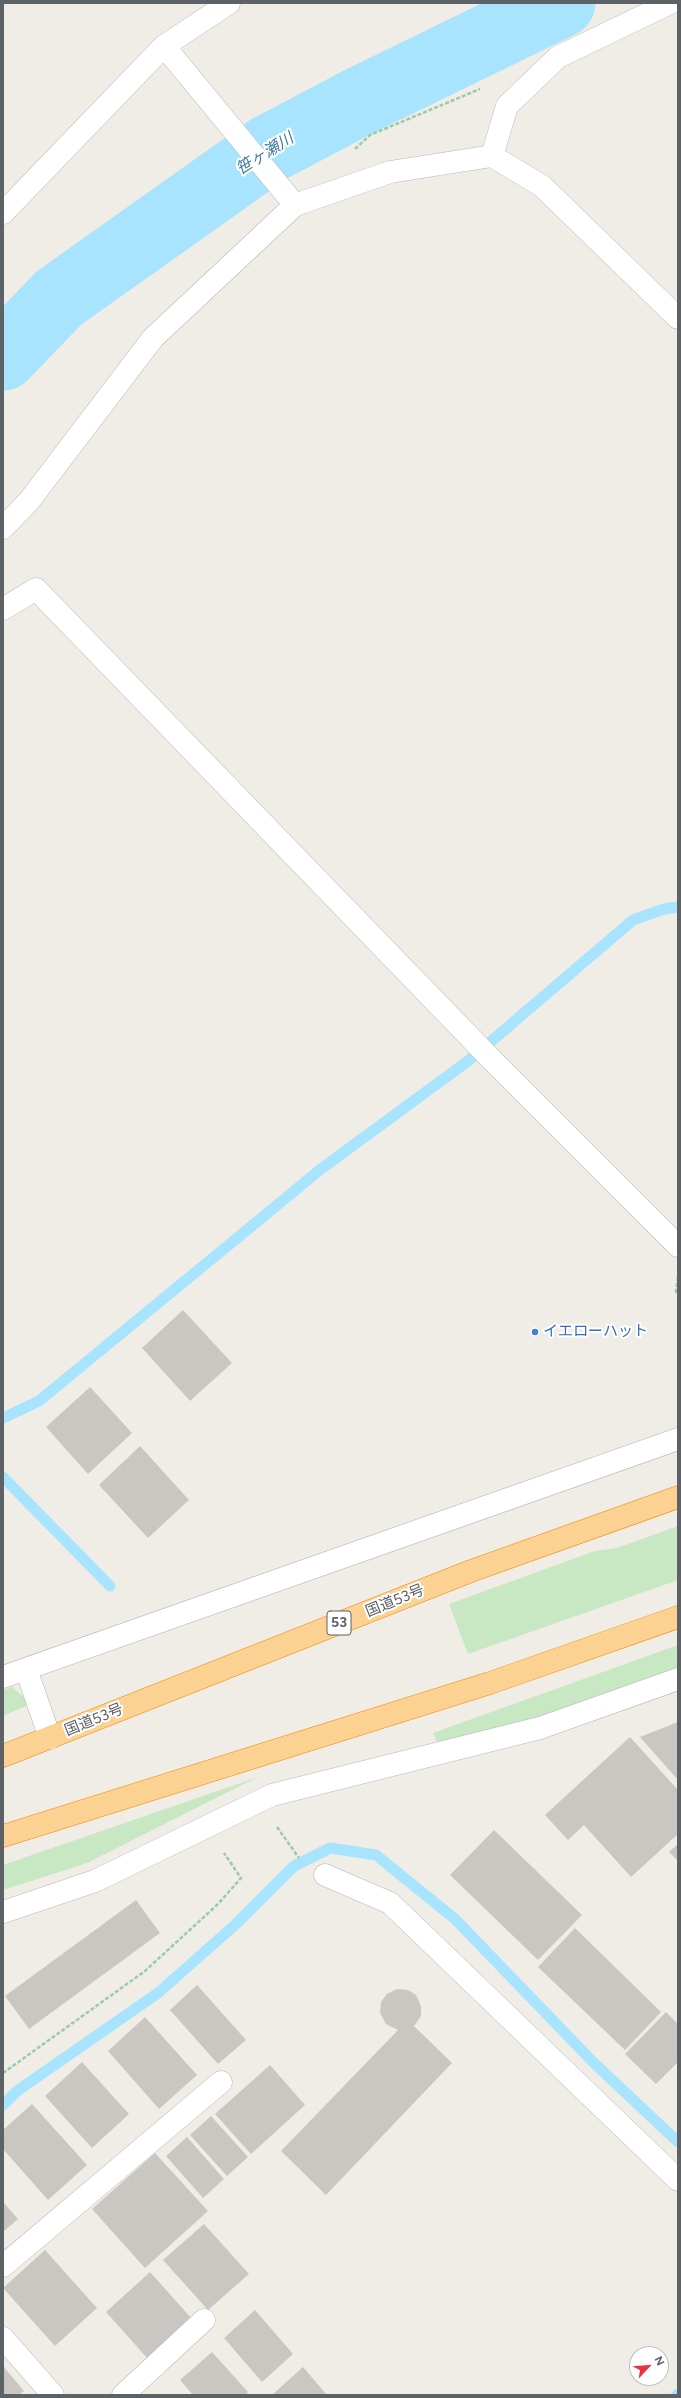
<!DOCTYPE html>
<meta charset="utf-8">
<style>
body{margin:0}
#map{position:relative;width:681px;height:2398px;overflow:hidden;background:#f0ece6;font-family:Figtree,sans-serif}
canvas{display:block}
.frame{position:absolute;inset:0;border:4px solid #5d6266;pointer-events:none}
.north{position:absolute;left:629px;top:2346px;width:40px;height:40px;box-sizing:border-box;background:#fff;border:1px solid #bec0c2;border-radius:50%;rotate:64deg;font-size:11px;font-weight:700;line-height:16px;text-align:center;color:#5d6266}
.north::after{content:'';display:block;margin:auto;width:14px;height:18px;background:#e7343f;clip-path:polygon(50% 0,100% 100%,50% 72%,0 100%)}
</style>
<div id="map">
<canvas width="681" height="2398"></canvas>
<div class="frame"></div>
<div class="north">N</div>
</div>
<script>
const ctx = document.querySelector('canvas').getContext('2d');
ctx.lineJoin = 'round';
function fillPath(path, color) {
  ctx.fillStyle = color;
  ctx.fill(path, 'evenodd');
}
function poly(rows) {
  const path = new Path2D();
  for (const r of rows) {
    path.moveTo(r[0], r[1]);
    for (let i = 2; i < r.length; i += 2) path.lineTo(r[i], r[i + 1]);
  }
  return path;
}
function stroke(path, color, width, dash) {
  ctx.strokeStyle = color;
  ctx.lineWidth = width;
  ctx.lineCap = dash ? 'butt' : 'round';
  ctx.setLineDash(dash || []);
  ctx.stroke(path);
}
function label(font, color, halo, rows, align = 'center') {
  ctx.font = font + ' Figtree,"Noto Sans JP",sans-serif';
  ctx.lineWidth = 4;
  ctx.setLineDash([]);
  ctx.textBaseline = 'middle';
  ctx.strokeStyle = halo;
  ctx.fillStyle = color;
  for (const [text, x, y, turn = 0] of rows) {
    ctx.save();
    ctx.translate(x, y);
    ctx.rotate((+turn || 0) * Math.PI / 180);
    ctx.textAlign = isNaN(turn) ? turn : align;
    if (halo) ctx.strokeText(text, 0, 0);
    ctx.fillText(text, 0, 0);
    ctx.restore();
  }
}
fillPath(poly([
 [678,1526,678,1580,468,1654,449,1604,595,1551,617,1548],
 [678,1645,678,1668,543,1716,439,1746,433,1733],
 [12,1687,27,1699,26,1706,3,1716,3,1690],
 [258,1777,87,1863,3,1890,3,1865]
]), '#c8e7c3');
stroke(poly([
 [3,1418,39,1401,321,1169,468,1061,633,920,664,909,678,907],
 [3,1477,110,1586],
 [3,2105,17,2091,158,1993,236,1924,294,1866,330,1848,376,1855,455,1919,594,2063,678,2142],
 [677,2395,678,2394]
]), '#a8e4fe', 11);
stroke(poly([
 [3,356,59,298,269,149,360,101,561,3]
]), '#a8e4fe', 69);
fillPath(poly([
 [183,1310,232,1363,190,1401,142,1348],
 [90,1387,132,1433,88,1474,46,1427],
 [140,1446,189,1500,148,1538,99,1485],
 [678,1722,678,1780,640,1737],
 [630,1737,678,1790,678,1834,631,1877,584,1825,568,1840,545,1815],
 [494,1830,582,1915,538,1960,450,1875],
 [678,1844,678,1861,669,1852],
 [136,1900,160,1933,29,2029,5,1996],
 [575,1928,661,2012,625,2050,538,1967],
 [197,1985,246,2040,218,2064,170,2010],
 [397,1989,408,1990,416,1995,421,2006,421,2016,414,2026,452,2063,326,2195,281,2151,398,2030,386,2024,380,2013,381,2002,387,1994],
 [666,2012,678,2024,678,2062,656,2084,625,2054],
 [145,2017,197,2075,159,2109,108,2051],
 [82,2062,129,2114,92,2148,45,2096],
 [270,2065,305,2105,251,2154,215,2114],
 [32,2104,87,2165,48,2200,3,2149,3,2130],
 [211,2116,248,2157,227,2176,190,2135],
 [187,2137,224,2179,203,2198,166,2156],
 [155,2153,208,2211,145,2268,92,2209],
 [3,2202,18,2219,3,2232],
 [204,2224,249,2274,208,2310,163,2260],
 [45,2250,97,2308,55,2346,3,2288],
 [150,2272,192,2319,148,2359,106,2312],
 [255,2310,293,2354,262,2382,224,2338],
 [212,2352,248,2392,245,2395,193,2395,180,2380],
 [3,2366,24,2391,19,2395,3,2395],
 [303,2367,327,2395,272,2395]
]), '#cac7c3');
const minor = poly([
 [164,46,295,205],
 [492,156,507,106,558,57,670,3],
 [3,213,164,46,229,3],
 [3,528,29,501,153,338,295,205,390,172,492,156,542,186,678,318],
 [3,609,36,589,492,1060,678,1246],
 [26,1669,50,1738],
 [3,1677,678,1439],
 [325,1875,390,1903,678,2180],
 [3,1912,95,1881,272,1795,540,1728,678,1679],
 [3,2266,221,2082],
 [3,2338,53,2395],
 [123,2395,204,2320]
]);
const highway = poly([
 [3,1756,471,1571,678,1497],
 [3,1836,490,1683,678,1617]
]);
stroke(minor, '#b3b7ba', 23);
stroke(highway, '#f28703', 23);
stroke(poly([
 [355,149,370,135,480,89],
 [678,1277,676,1292,678,1294],
 [277,1827,299,1858],
 [3,2073,145,1971,218,1904,241,1878,224,1853]
]), '#9dcaa4', 2.5, [4, 2]);
stroke(minor, '#fff', 22);
stroke(highway, '#fbd291', 22);
for (const [x, y, r, color] of [
 [535,1332,4,"#3f7fe0"]
]) {
  const dot = new Path2D();
  dot.arc(x, y, r, 0, 2 * Math.PI);
  ctx.fillStyle = color;
  ctx.fill(dot);
  stroke(dot, '#fff', 1.5);
}
for (const [x, y, w] of [
 [339,1623,24]
]) {
  const box = new Path2D();
  box.roundRect(x - w / 2, y - 12, w, 24, 3);
  ctx.fillStyle = '#fff';
  ctx.fill(box);
  stroke(box, '#5d6266', 1);
}
label('bold 14px', '#5d6266', null, [
 ["53",339,1623]
]);
label('15px', '#366cbe', '#fff', [
 ["イエローハット",543,1332]
], 'left');
label('15px', '#5d6266', '#fff', [
 ["国道53号",395,1601,-22],
 ["国道53号",94,1720,-22]
]);
label('italic 16px', '#3e7b9f', '#fff', [
 ["笹ヶ瀬川",265,154,-32]
]);
</script>
